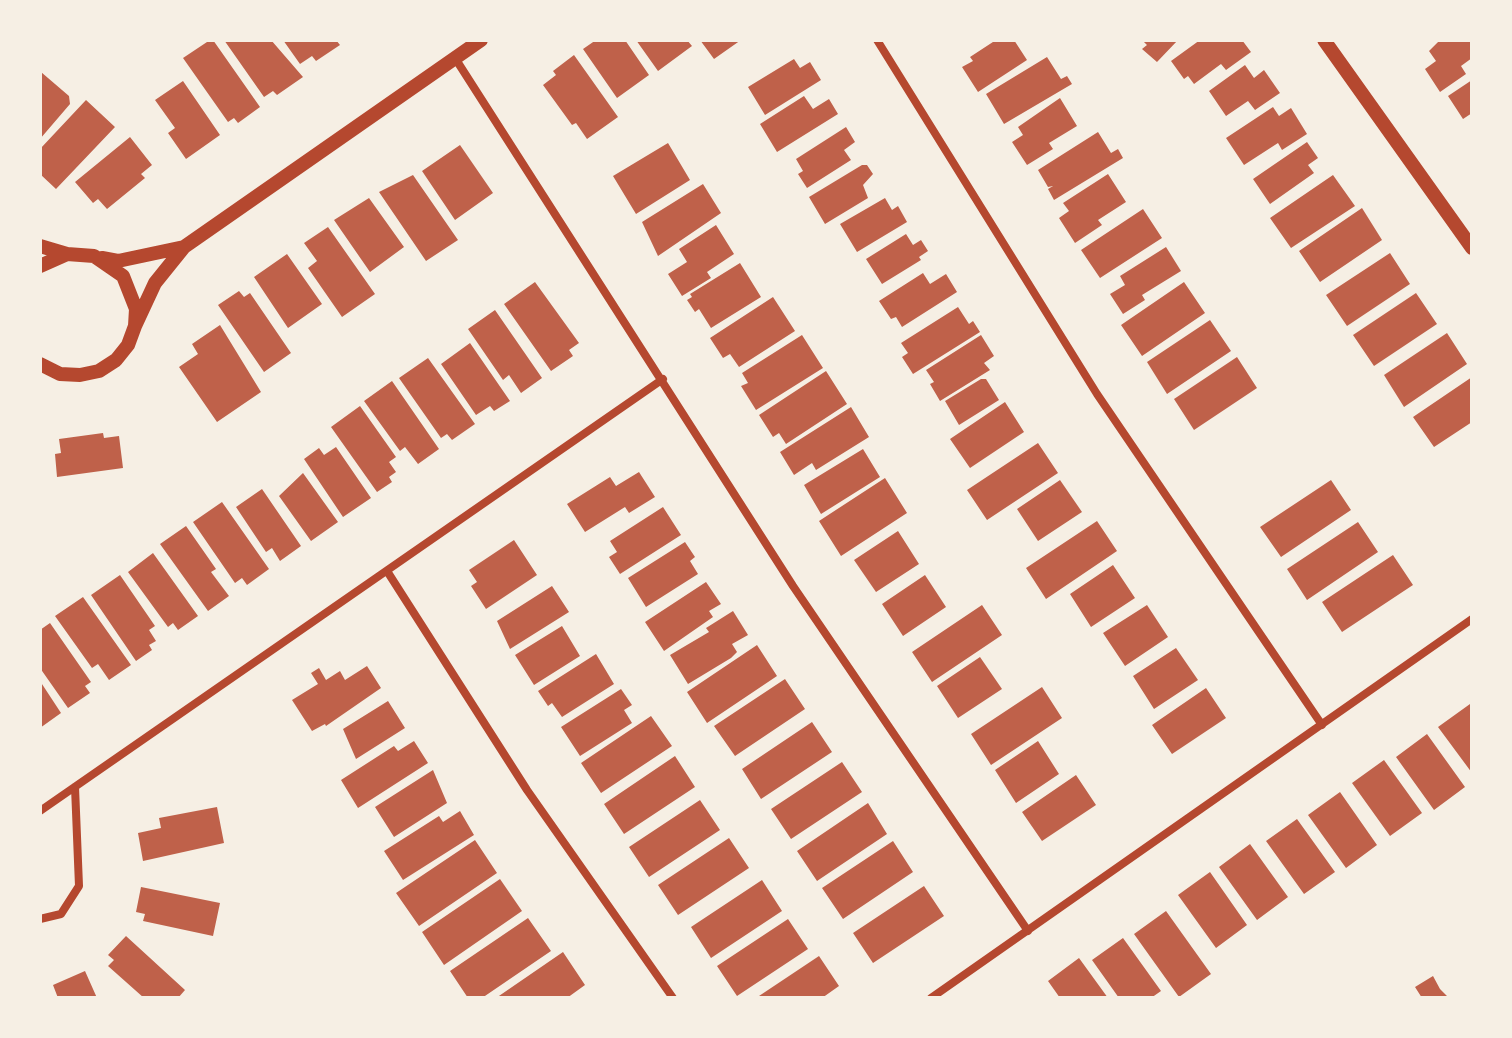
<!DOCTYPE html>
<style>
body{margin:0}
#map{position:relative;width:1512px;height:1038px;overflow:hidden;background:#f6efe4;font-family:"IBM Plex Sans",sans-serif}
canvas{display:block}
.frame{position:absolute;inset:0;border:42px solid #f6efe4;pointer-events:none}
</style>
<div id="map">
<canvas width="1512" height="1038"></canvas>
<div class="frame"></div>
</div>
<script>
const ctx = document.querySelector('canvas').getContext('2d');
ctx.lineJoin = 'round';
function fillPath(path, color) {
  ctx.fillStyle = color;
  ctx.fill(path, 'evenodd');
}
function poly(rows) {
  const path = new Path2D();
  for (const r of rows) {
    path.moveTo(r[0], r[1]);
    for (let i = 2; i < r.length; i += 2) path.lineTo(r[i], r[i + 1]);
  }
  return path;
}
function stroke(path, color, width, dash) {
  ctx.strokeStyle = color;
  ctx.lineWidth = width;
  ctx.lineCap = dash ? 'butt' : 'round';
  ctx.setLineDash(dash || []);
  ctx.stroke(path);
}
fillPath(poly([
 [210,40,213,40,260,107,238,123,234,118,228,122,183,58],
 [224,40,271,40,303,77,277,95,273,91,264,97],
 [283,40,336,40,340,45,316,61,312,56,300,64],
 [596,40,625,40,649,75,617,98,583,49],
 [636,40,687,40,692,46,658,71],
 [700,40,741,40,714,59],
 [996,40,1014,40,1027,60,978,92,962,67,973,61,970,57],
 [1142,40,1178,40,1157,62,1142,49,1147,45],
 [1200,40,1242,40,1251,52,1226,70,1221,64,1194,84,1188,76,1184,79,1171,61],
 [1440,40,1472,40,1472,58,1461,66,1466,74,1440,92,1425,69,1436,61,1429,51],
 [574,55,618,117,587,139,576,123,572,125,543,85,556,75,553,71],
 [1047,57,1061,79,1067,76,1072,84,1004,124,986,94],
 [794,59,800,68,810,62,821,80,765,115,748,87],
 [1245,65,1254,78,1264,70,1280,93,1255,110,1248,101,1226,116,1209,91],
 [41,72,69,96,70,104,40,139],
 [1472,80,1472,113,1463,119,1448,96],
 [183,81,220,135,186,159,168,133,175,128,155,100],
 [804,96,813,109,829,99,838,114,777,152,760,124],
 [1060,98,1077,126,1049,143,1053,149,1027,165,1012,142,1023,135,1018,127],
 [86,100,115,127,56,189,40,174,40,149],
 [1273,107,1279,116,1291,108,1307,134,1282,150,1278,143,1244,165,1226,138],
 [846,127,855,142,844,150,851,160,807,188,798,174,803,171,796,159],
 [1098,132,1111,153,1118,149,1123,158,1054,200,1048,189,1053,186,1048,187,1038,170],
 [130,137,152,165,141,174,145,178,107,209,98,199,93,203,75,182],
 [1307,142,1318,158,1308,165,1314,173,1270,204,1253,179],
 [668,143,690,180,636,214,613,176],
 [460,145,493,193,455,220,422,171],
 [862,165,867,165,873,174,863,185,868,198,825,224,809,197],
 [1108,174,1126,202,1098,220,1102,225,1075,243,1059,218,1069,211,1063,203],
 [413,175,458,240,426,261,379,192],
 [1333,175,1355,206,1291,248,1270,218],
 [703,184,721,213,658,256,642,222],
 [369,198,404,247,370,272,334,220],
 [885,198,892,210,898,206,907,222,857,252,840,224],
 [1362,208,1382,240,1320,282,1299,251],
 [1143,209,1162,238,1100,278,1081,250],
 [716,225,734,254,707,272,711,278,682,296,668,274,687,262,679,249],
 [328,227,375,294,342,317,308,268,317,261,304,243],
 [906,234,913,245,921,240,928,251,919,257,921,260,882,284,866,259],
 [1166,247,1181,271,1142,295,1145,300,1123,314,1110,294,1125,285,1120,276],
 [1390,253,1410,284,1347,326,1326,295],
 [287,254,322,304,288,328,254,277],
 [740,263,761,297,711,328,699,309,695,312,687,300,692,297,690,294],
 [923,273,930,284,946,274,957,292,902,327,896,317,891,319,879,301],
 [535,282,579,343,569,350,573,356,551,371,504,304],
 [1184,282,1205,313,1142,356,1121,325],
 [239,291,244,297,250,293,291,353,264,372,218,305],
 [1416,293,1437,324,1374,366,1353,335],
 [773,297,795,331,739,367,730,354,723,358,710,338],
 [958,307,969,324,973,321,980,332,913,374,902,357,908,353,901,343],
 [495,310,542,378,521,393,509,375,503,380,468,329],
 [1210,320,1231,351,1167,394,1147,362],
 [220,325,261,392,217,422,179,367,198,354,192,344],
 [1447,333,1467,364,1404,407,1384,375],
 [802,335,823,368,756,410,741,386,748,383,742,373],
 [981,335,994,356,984,363,990,370,940,401,930,384,934,382,926,370],
 [470,343,510,401,494,411,490,406,476,415,441,364],
 [1237,357,1257,388,1194,430,1174,399],
 [428,358,475,424,452,440,447,434,441,438,399,378],
 [826,371,847,404,786,444,779,433,773,437,759,415],
 [1472,377,1472,422,1434,447,1413,417],
 [981,379,986,379,999,400,959,425,945,401],
 [392,381,439,449,418,464,405,447,400,451,364,401],
 [1005,402,1024,432,970,468,950,439],
 [360,406,396,457,389,462,396,472,389,477,392,482,377,492,331,427],
 [851,407,869,437,816,470,812,463,794,475,780,452],
 [103,433,104,438,119,436,123,468,57,477,55,454,61,453,59,439],
 [1038,443,1058,473,987,520,967,490],
 [336,447,371,498,343,517,304,459,319,448,324,455],
 [863,449,880,477,821,514,804,485],
 [639,472,655,497,629,513,625,507,585,532,567,504,610,477,616,486],
 [303,473,338,522,311,541,279,496],
 [885,478,907,513,841,556,819,521],
 [1060,480,1082,512,1038,541,1017,509],
 [1331,480,1351,510,1281,557,1260,527],
 [262,489,301,546,280,561,272,548,266,552,236,507],
 [222,502,269,569,247,585,242,578,235,583,193,522],
 [663,507,681,535,620,574,609,557,617,552,610,541],
 [1097,521,1117,551,1046,599,1026,568],
 [1358,522,1378,552,1307,600,1287,569],
 [186,526,216,569,211,572,229,596,208,611,160,544],
 [898,531,919,564,876,592,854,560],
 [514,540,537,575,486,609,471,586,477,582,469,570],
 [685,542,695,557,690,561,698,574,646,607,628,578],
 [153,553,198,616,178,630,173,623,168,627,128,572],
 [1393,555,1413,585,1342,632,1322,602],
 [1113,565,1135,598,1091,627,1070,594],
 [120,575,155,626,149,630,156,641,149,645,152,650,136,661,91,595],
 [925,575,946,607,903,636,882,604],
 [706,582,721,604,709,611,713,617,664,651,645,622],
 [552,586,569,612,510,649,497,621],
 [83,597,131,665,109,680,98,664,92,668,55,616],
 [982,605,1002,635,932,682,912,652],
 [1147,605,1168,637,1125,666,1103,633],
 [733,611,748,635,732,644,737,652,731,658,688,684,670,655,709,632,706,628],
 [50,623,91,682,85,686,90,693,68,708,40,668,40,630],
 [562,626,580,656,534,685,515,655],
 [757,645,777,676,707,723,687,692],
 [1176,648,1198,680,1154,709,1133,676],
 [596,654,614,684,562,717,552,703,548,706,538,691],
 [980,657,1002,689,958,718,937,686],
 [367,666,381,688,326,726,325,724,312,731,292,700,318,684,311,673,319,668,326,680,340,671,345,680],
 [785,679,805,709,735,756,714,726],
 [40,681,61,713,40,728],
 [1042,687,1062,718,991,765,971,734],
 [1206,688,1226,718,1172,754,1152,725],
 [621,689,632,705,624,710,632,723,580,756,561,727],
 [388,701,405,728,356,759,343,729],
 [1470,704,1472,707,1472,773,1438,727],
 [651,716,672,746,601,793,581,763],
 [812,722,832,752,761,799,742,769],
 [1427,734,1465,787,1434,810,1396,757],
 [414,741,428,763,358,808,341,780,394,746,398,751],
 [1038,741,1059,774,1016,803,995,770],
 [675,756,695,787,624,834,604,804],
 [1384,760,1422,813,1390,836,1352,783],
 [842,762,862,792,791,839,771,809],
 [433,770,447,803,394,837,375,807],
 [1076,775,1096,805,1042,841,1022,812],
 [1340,792,1377,845,1346,868,1308,815],
 [700,800,720,830,649,877,629,847],
 [868,803,887,834,817,881,797,851],
 [217,807,224,843,143,861,138,833,161,828,159,818],
 [460,811,474,835,403,880,384,851,439,816,443,822],
 [1297,819,1335,872,1304,894,1266,841],
 [729,838,749,868,678,915,658,885],
 [475,840,497,873,419,926,396,893],
 [893,841,913,872,843,919,822,888],
 [1250,844,1288,897,1257,920,1219,867],
 [1210,872,1247,925,1216,948,1178,895],
 [500,879,522,911,444,965,422,932],
 [762,880,782,911,711,958,691,927],
 [924,886,944,916,873,963,853,933],
 [141,887,220,903,213,936,143,921,145,914,136,912],
 [1166,911,1211,974,1179,997,1134,934],
 [528,918,551,951,482,998,468,998,450,971],
 [788,919,808,949,737,996,717,966],
 [126,936,185,990,178,998,144,998,108,966,114,960,108,955],
 [1123,938,1161,991,1151,998,1119,998,1092,960],
 [563,952,585,985,567,998,496,998],
 [819,956,839,986,822,998,756,998],
 [1079,958,1108,998,1060,998,1048,981],
 [85,971,97,998,58,998,53,985],
 [1433,976,1440,989,1449,998,1422,998,1415,987]
]), '#bf614a');
stroke(poly([
 [877,40,1097,394,1322,725],
 [455,58,793,586,1028,931],
 [387,571,527,790,673,998],
 [40,811,663,379],
 [40,919,61,914,79,886,75,787],
 [931,998,1472,619]
]), '#b5482f', 8);
stroke(poly([
 [1324,40,1472,248],
 [40,246,67,254],
 [102,258,118,261,184,247],
 [40,266,67,254,94,256,123,276,136,309,135,326,128,345,116,360,99,371,80,375,60,374,40,364],
 [135,326,155,283,184,247,481,40]
]), '#b5482f', 14);
</script>
